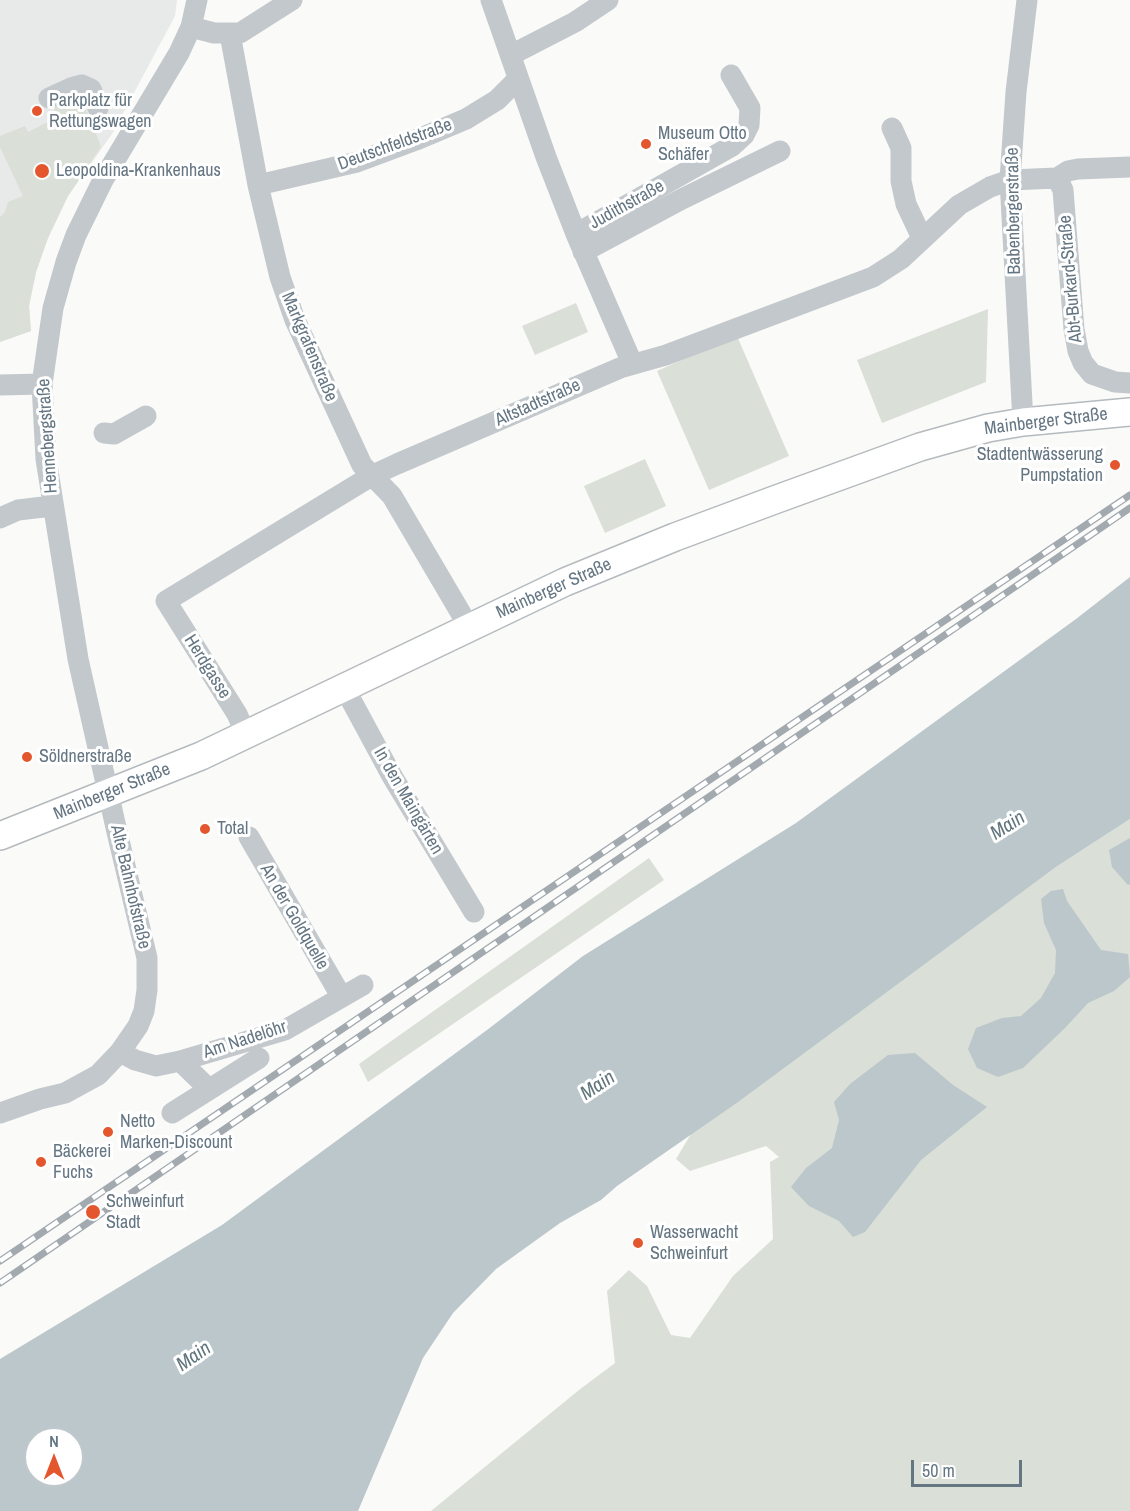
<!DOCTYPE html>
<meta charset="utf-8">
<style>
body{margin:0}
#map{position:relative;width:1130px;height:1511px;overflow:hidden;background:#fafaf8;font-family:"Archivo Narrow",sans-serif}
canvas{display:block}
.north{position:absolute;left:24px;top:1427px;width:60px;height:60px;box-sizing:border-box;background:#fff;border:2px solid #c1c8cd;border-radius:50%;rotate:0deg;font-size:16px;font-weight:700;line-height:24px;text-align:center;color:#657683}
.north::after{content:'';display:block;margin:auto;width:21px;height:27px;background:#e4572e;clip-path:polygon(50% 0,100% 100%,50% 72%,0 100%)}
.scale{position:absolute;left:911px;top:1460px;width:111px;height:27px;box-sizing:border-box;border:3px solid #657683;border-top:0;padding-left:8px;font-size:18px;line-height:21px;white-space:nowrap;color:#657683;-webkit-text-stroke:4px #fff;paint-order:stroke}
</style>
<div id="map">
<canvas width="1130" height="1511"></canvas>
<div class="north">N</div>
<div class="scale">50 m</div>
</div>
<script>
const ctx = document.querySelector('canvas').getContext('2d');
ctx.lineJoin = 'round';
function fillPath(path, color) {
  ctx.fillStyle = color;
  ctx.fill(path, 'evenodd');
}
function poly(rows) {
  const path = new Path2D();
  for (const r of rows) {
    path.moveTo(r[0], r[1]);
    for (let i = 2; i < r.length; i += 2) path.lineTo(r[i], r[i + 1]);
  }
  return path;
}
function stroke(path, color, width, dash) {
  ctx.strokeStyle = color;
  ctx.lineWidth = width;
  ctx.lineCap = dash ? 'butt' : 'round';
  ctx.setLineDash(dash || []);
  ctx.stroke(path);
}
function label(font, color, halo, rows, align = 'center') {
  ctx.font = font + ' "Archivo Narrow",sans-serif';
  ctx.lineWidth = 6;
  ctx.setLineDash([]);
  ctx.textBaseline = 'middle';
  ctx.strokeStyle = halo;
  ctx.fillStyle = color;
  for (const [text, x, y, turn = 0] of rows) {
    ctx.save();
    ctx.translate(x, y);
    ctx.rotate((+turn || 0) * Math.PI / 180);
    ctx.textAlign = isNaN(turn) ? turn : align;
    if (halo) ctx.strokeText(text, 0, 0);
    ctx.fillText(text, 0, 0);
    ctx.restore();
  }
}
fillPath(poly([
 [0,0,177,0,175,16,112,134,68,196,48,238,36,272,29,306,31,331,0,342]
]), '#e8e9e9');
fillPath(poly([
 [66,101,78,103,84,108,89,115,101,147,68,196,48,238,36,272,29,306,31,331,0,342,0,217,5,212,8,202,23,196,0,147,0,136,25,126,28,132,58,117,53,106],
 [576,303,588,332,535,355,522,326],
 [988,309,986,382,882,423,857,360],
 [737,336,789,456,709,490,657,371],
 [645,459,666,506,605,533,584,486],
 [1130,819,1130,1511,431,1511,579,1390,615,1363,607,1291,629,1270,647,1286,671,1335,690,1338,733,1276,773,1239,770,1162,779,1157,766,1146,690,1171,676,1159,691,1134,1056,867],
 [649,858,664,880,368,1082,359,1064]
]), '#dadfd7');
fillPath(poly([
 [1130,577,1130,819,1056,867,738,1102,617,1186,601,1200,560,1223,496,1269,453,1313,423,1358,358,1511,0,1511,0,1359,222,1225,487,1030,583,956,796,823,1076,619],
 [36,1439,72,1439,72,1475,36,1475],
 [1130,838,1130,884,1128,885,1112,867,1109,850],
 [1063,889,1067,901,1101,950,1128,954,1130,977,1114,991,1088,1003,1065,1028,1023,1068,998,1077,977,1068,968,1049,976,1028,1002,1018,1021,1016,1041,998,1055,973,1056,950,1044,923,1041,899,1051,891],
 [915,1053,953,1085,987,1107,921,1160,865,1232,853,1237,839,1221,809,1206,791,1187,806,1168,832,1148,839,1120,834,1102,850,1084,888,1055]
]), '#bbc7cb');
const major = poly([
 [0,836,201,756,565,582,675,537,777,499,920,447,988,428,1023,422,1130,412]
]);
stroke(major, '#b5babe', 30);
stroke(poly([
 [491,0,546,157,576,234,632,363],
 [191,27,214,33,240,33,292,0],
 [230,34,258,185,280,277,295,320,362,465,392,496,469,627],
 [511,55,575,22,608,0],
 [49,98,71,88,82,85,91,89,98,108],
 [892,128,901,148,901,181,906,204,922,238],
 [1057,178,1063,190,1064,203,1074,329,1078,351,1083,363,1092,374,1115,382,1130,383],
 [258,185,357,162,416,140,466,119,497,100,518,79],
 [576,234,732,146,744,135,749,125,750,108,731,75],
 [583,252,682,199,780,151],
 [0,385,42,384],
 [1023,422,1010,180,1016,92,1027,0],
 [104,433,114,434,146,416],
 [0,518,18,510,52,506],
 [344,687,392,776,474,912],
 [246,734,237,714,166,601,373,475,397,464,620,368,666,355,873,277,901,259,959,205,990,187,1010,180,1057,178,1068,171,1078,169,1130,167],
 [249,837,341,996],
 [120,1052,135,1060,156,1066,180,1061,285,1030,363,985],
 [180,1061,209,1089],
 [0,1113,40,1099,65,1093,98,1075,120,1052,138,1026,144,1011,147,990,147,958,117,832,78,659,46,459,42,384,53,308,66,262,76,235,103,180,179,53,191,27,197,0],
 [172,1113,259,1058]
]), '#c3c8cc', 21);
stroke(major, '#fff', 27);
const rail = poly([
 [0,1261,1130,495],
 [0,1283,1130,508]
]);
stroke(rail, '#a2aab0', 7);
stroke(rail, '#fff', 4.5, [14]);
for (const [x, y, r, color] of [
 [37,111,6,"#e4572e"],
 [646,144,6,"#e4572e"],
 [42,171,8,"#e4572e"],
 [1115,465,6,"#e4572e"],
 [27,757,6,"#e4572e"],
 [205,829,6,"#e4572e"],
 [108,1132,6,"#e4572e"],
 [41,1162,6,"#e4572e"],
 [93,1212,8,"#e4572e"],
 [638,1243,6,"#e4572e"]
]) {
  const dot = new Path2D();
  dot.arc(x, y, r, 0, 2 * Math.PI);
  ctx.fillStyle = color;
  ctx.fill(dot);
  stroke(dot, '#fff', 2);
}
label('18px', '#657683', '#fff', [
 ["Parkplatz für",49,101],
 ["Rettungswagen",49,122],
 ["Museum Otto",658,134],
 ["Schäfer",658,155],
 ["Leopoldina-Krankenhaus",56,171],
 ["Stadtentwässerung",1103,455,"right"],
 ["Pumpstation",1103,476,"right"],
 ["Söldnerstraße",39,757],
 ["Total",217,829],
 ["Netto",120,1122],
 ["Marken-Discount",120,1143],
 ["Bäckerei",53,1152],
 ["Fuchs",53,1173],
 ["Schweinfurt",106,1202],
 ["Stadt",106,1223],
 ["Wasserwacht",650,1233],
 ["Schweinfurt",650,1254]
], 'left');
label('18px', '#657683', '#fff', [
 ["Deutschfeldstraße",395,145,-20],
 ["Judithstraße",627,205,-29],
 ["Babenbergerstraße",1014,211,-91],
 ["Abt-Burkard-Straße",1071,279,-95],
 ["Markgrafenstraße",309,347,67],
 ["Altstadtstraße",538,403,-24],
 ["Mainberger Straße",1046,422,-7],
 ["Hennebergstraße",48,436,-94],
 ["Mainberger Straße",554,589,-24],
 ["Herdgasse",207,667,58],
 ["Mainberger Straße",112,792,-22],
 ["In den Maingärten",408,801,60],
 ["Alte Bahnhofstraße",130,887,77],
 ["An der Goldquelle",294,917,60],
 ["Am Nadelöhr",245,1040,-18]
]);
label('italic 20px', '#60757c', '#fff', [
 ["Main",1008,826,-32],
 ["Main",598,1086,-33],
 ["Main",194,1357,-34]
]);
</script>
